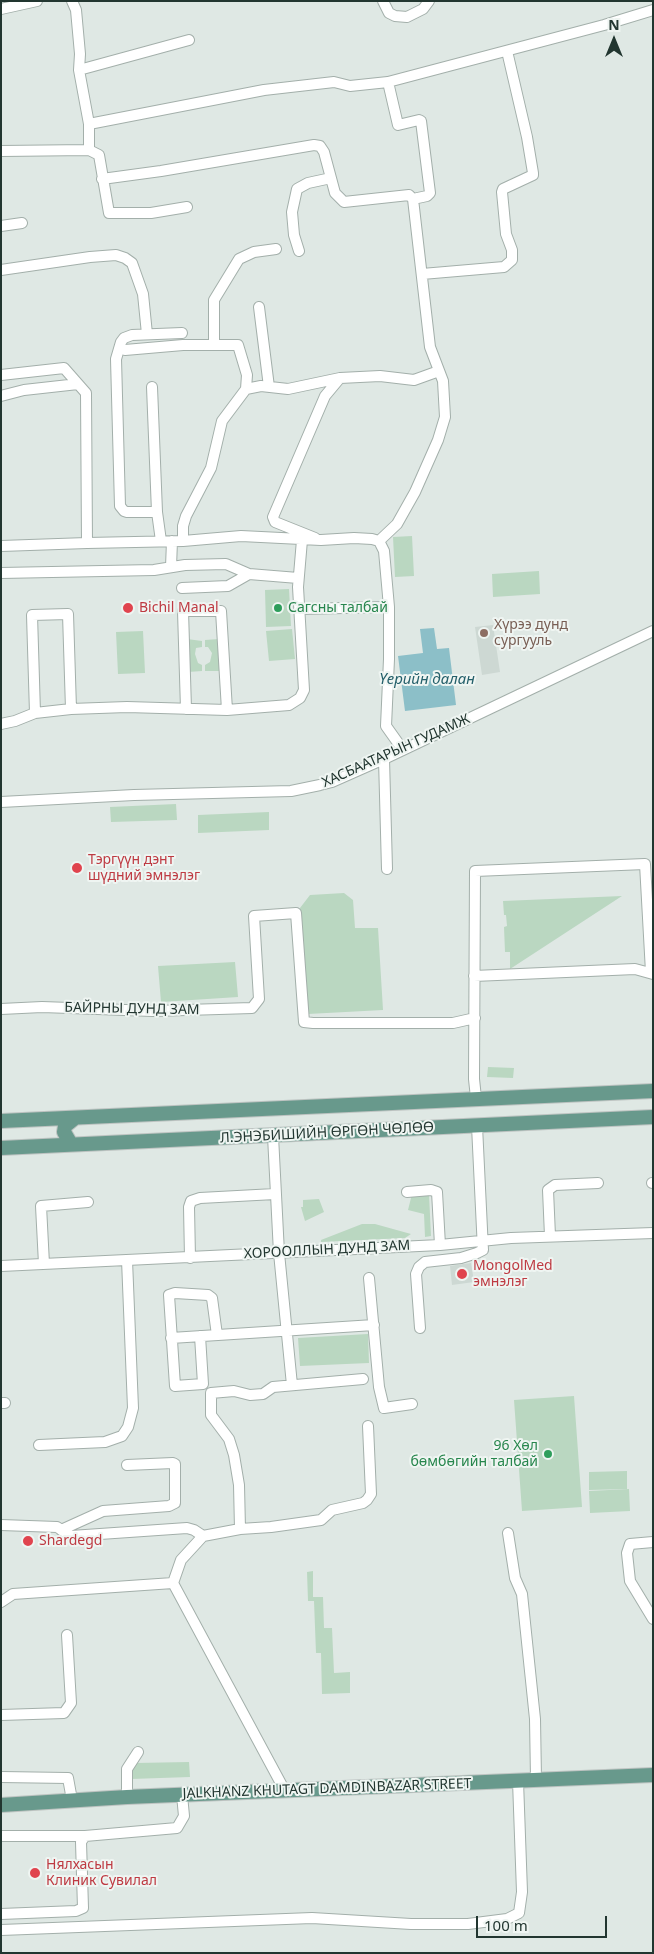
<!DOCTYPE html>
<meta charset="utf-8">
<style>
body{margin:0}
#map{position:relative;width:654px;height:1954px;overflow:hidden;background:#dfe8e4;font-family:"Noto Sans",sans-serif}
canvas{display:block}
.frame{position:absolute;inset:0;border:2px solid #223630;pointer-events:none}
.north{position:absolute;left:589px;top:15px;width:50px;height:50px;-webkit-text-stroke:4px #eff5f2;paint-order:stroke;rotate:0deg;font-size:14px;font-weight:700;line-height:20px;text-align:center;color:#223630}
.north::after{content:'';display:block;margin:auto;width:18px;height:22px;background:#223630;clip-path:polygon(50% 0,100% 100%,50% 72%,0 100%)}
.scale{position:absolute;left:476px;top:1916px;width:131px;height:22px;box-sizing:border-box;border:2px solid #223630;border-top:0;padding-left:6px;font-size:15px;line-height:18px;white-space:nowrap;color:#223630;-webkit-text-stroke:4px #eff5f2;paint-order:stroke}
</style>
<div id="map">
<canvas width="654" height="1954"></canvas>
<div class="frame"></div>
<div class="north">N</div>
<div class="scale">100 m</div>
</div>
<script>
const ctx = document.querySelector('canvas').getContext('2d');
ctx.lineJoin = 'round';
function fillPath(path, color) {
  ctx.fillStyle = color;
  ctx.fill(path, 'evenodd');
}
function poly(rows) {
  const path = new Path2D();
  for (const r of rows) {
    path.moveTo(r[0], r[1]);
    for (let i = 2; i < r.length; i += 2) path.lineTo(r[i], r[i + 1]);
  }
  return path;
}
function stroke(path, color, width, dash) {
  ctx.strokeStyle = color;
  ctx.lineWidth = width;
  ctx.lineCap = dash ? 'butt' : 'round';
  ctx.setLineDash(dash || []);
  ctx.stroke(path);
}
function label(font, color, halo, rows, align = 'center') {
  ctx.font = font + ' "Noto Sans",sans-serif';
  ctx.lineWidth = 4;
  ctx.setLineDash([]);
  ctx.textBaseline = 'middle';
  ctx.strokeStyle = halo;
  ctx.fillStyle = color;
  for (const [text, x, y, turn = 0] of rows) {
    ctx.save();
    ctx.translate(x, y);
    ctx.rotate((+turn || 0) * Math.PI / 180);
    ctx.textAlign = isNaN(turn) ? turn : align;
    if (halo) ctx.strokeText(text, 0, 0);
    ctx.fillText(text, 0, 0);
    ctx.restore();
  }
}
fillPath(poly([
 [493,625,500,672,482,675,475,627],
 [471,1263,474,1282,452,1285,450,1266]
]), '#cdd8d3');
fillPath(poly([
 [412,536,414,576,395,577,393,537],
 [539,571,540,594,493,597,492,574],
 [289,589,291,626,266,627,265,590],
 [292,629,295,659,269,661,266,631],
 [143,631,145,673,118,674,116,632],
 [187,639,202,641,202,647,196,648,195,654,198,663,202,665,202,671,188,672],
 [219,639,220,671,205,671,205,665,210,662,212,653,208,647,205,647,205,640],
 [176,804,177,820,111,822,110,807],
 [269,812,269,830,198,833,198,815],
 [344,893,353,900,355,928,378,928,383,1010,308,1014,300,908,310,895],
 [622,896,510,969,510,952,505,952,504,927,507,926,506,915,504,915,503,901],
 [235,962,238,997,161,1002,158,966],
 [488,1067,514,1068,513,1078,487,1077],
 [412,1194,429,1194,431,1236,425,1237,424,1214,408,1210],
 [319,1199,324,1212,305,1221,301,1207,303,1207,303,1200],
 [362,1224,375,1224,411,1234,405,1238,321,1242,321,1240],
 [368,1334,369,1363,300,1366,298,1338],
 [574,1396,582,1507,522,1511,514,1400],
 [627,1471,627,1489,589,1490,589,1472],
 [629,1489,630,1511,590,1513,589,1491],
 [313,1571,313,1597,323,1597,324,1628,332,1628,334,1673,350,1672,350,1693,322,1694,321,1653,316,1653,314,1601,308,1601,307,1572],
 [189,1762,190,1777,131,1779,131,1767,135,1763]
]), '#bad7c1');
fillPath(poly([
 [434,628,437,649,449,648,456,705,405,711,398,656,423,653,420,629]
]), '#8cbfc8');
const minor = poly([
 [72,1,76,10,80,54,79,70,89,124,89,150],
 [383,1,389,13,395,16,407,17,423,9,429,1],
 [1,9,37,1],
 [79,70,189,40],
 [388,82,398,125,419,120,421,121,430,193,427,196,413,199],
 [89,124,264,90,334,82,350,86,388,82,604,25,653,10],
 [1,151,89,150,99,155,109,213,151,213,187,207],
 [102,179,161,171,314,145,320,146,324,152,335,193,344,202,409,195,413,199,430,347,443,381,445,417,438,440,415,492,397,524,379,541],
 [1,226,22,223],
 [299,251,294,235,292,212,297,189,308,183,331,178],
 [1,270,90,257,116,255,125,258,132,263,143,294,147,334],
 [422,274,504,267,512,260,512,250,506,234,502,192,503,189,533,175,533,173,527,137,507,51],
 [259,307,269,387],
 [125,350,183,345,214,345],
 [1,375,64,368,86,393,87,543,183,541,241,536,321,540,354,538,372,539,379,541,384,551,389,607,389,659,386,726,403,750],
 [152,387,157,512,161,541],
 [246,389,261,386,288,389,340,378,380,376,414,380,439,371],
 [1,396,24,390,78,384],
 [157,512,127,512,124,511,120,506,116,359,121,342,124,338,132,335,182,333],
 [315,538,275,522,273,517,325,396,340,378],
 [183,541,183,526,186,516,211,468,222,421,246,389,247,375,238,345,214,345,214,300,239,259,254,252,276,249],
 [1,546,87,543],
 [171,567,172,541],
 [1,573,154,570,185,565,226,564,249,574,298,578],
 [182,588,228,586,249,574],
 [299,609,389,607],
 [186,709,183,611,221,611,227,710],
 [35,713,32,615,68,614,71,709],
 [1,724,15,721,35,713,71,709,127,707,227,710,289,705,300,698,304,690,298,587,302,540],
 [384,759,387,869],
 [1,802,134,795,291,791,320,785,332,782,384,759,653,631],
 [474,976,635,969,653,974],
 [1,1009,42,1007,153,1011,252,1008,259,999,254,916,296,913,304,1022,313,1023,453,1023,475,1018],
 [476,1098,474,1079,475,871,645,864,651,972],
 [273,1136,279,1253,292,1385],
 [652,1183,653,1183],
 [407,1192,431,1190,437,1192,440,1245],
 [550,1236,548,1190,555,1185,598,1183],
 [190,1258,189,1207,191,1201,200,1198,275,1194],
 [44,1264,41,1206,88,1202],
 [1,1266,440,1245,511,1238,653,1233],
 [369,1278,379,1387,384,1408,412,1404],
 [420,1328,416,1274,419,1267,425,1262,461,1258,477,1253,483,1250,477,1126],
 [200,1336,203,1384,175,1386,169,1295,175,1293,208,1295,212,1298,217,1335],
 [171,1338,374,1325],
 [1,1403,5,1403],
 [39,1445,105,1442,122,1436,128,1427,133,1408,127,1260],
 [1,1525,57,1527,71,1536,187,1528,194,1530,203,1536],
 [240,1529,239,1485,234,1455,229,1439,211,1415,211,1393,234,1391,250,1395,263,1394,273,1387,363,1379],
 [61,1530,103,1511,169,1506,175,1503,175,1464,173,1463,127,1465],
 [508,1533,515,1578,522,1594,535,1719,536,1779],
 [653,1542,630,1544,627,1553,630,1581,653,1619],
 [1,1602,13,1594,173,1583],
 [1,1715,64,1713,71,1703,67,1635],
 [1,1777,68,1778,72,1800],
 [285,1791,173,1583,181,1560,203,1536,240,1529,271,1527,321,1520,332,1510,363,1503,367,1500,371,1494,368,1426],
 [127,1797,127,1769,138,1752],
 [1,1836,85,1836,177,1828,184,1816,182,1795],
 [1,1914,76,1911,83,1908,81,1842,85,1836],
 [1,1930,312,1918,411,1924,468,1924,507,1919,519,1913,522,1892,518,1781]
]);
const major = poly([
 [1,1121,653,1091],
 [71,1144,64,1132,65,1126,75,1118],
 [1,1148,653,1117],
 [1,1805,127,1797,653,1775]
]);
stroke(minor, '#a3afaa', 12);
stroke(major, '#bdc3c1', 16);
stroke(minor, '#fff', 10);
stroke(major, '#68998c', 14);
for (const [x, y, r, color] of [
 [128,608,6,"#e0444e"],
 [278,608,5,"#2e9e5b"],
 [484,633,5,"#8d6e63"],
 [77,868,6,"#e0444e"],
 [462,1274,6,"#e0444e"],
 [548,1454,5,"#2e9e5b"],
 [28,1541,6,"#e0444e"],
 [35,1873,6,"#e0444e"]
]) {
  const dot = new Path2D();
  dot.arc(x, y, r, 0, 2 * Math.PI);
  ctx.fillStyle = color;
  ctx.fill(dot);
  stroke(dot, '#eff5f2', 2);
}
label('14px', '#be3a42', '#eff5f2', [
 ["Bichil Manal",139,608],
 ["Тэргүүн дэнт",88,860],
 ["шүдний эмнэлэг",88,876],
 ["MongolMed",473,1266],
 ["эмнэлэг",473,1282],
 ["Shardegd",39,1541],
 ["Нялхасын",46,1865],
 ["Клиник Сувилал",46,1881]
], 'left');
label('14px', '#27864d', '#eff5f2', [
 ["Сагсны талбай",288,608],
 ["96 Хөл",538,1446,"right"],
 ["бөмбөгийн талбай",538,1462,"right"]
], 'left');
label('14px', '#785e54', '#eff5f2', [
 ["Хүрээ дунд",494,625],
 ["сургууль",494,641]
], 'left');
label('14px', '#223630', '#eff5f2', [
 ["ХАСБААТАРЫН ГУДАМЖ",396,751,-24],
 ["БАЙРНЫ ДУНД ЗАМ",132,1009,1],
 ["Л.ЭНЭБИШИЙН ӨРГӨН ЧӨЛӨӨ",327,1133,-3],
 ["ХОРООЛЛЫН ДУНД ЗАМ",327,1250,-3],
 ["JALKHANZ KHUTAGT DAMDINBAZAR STREET",327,1789,-2]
]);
label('italic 15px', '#245f6a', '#eff5f2', [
 ["Үерийн далан",427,680]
]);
</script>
